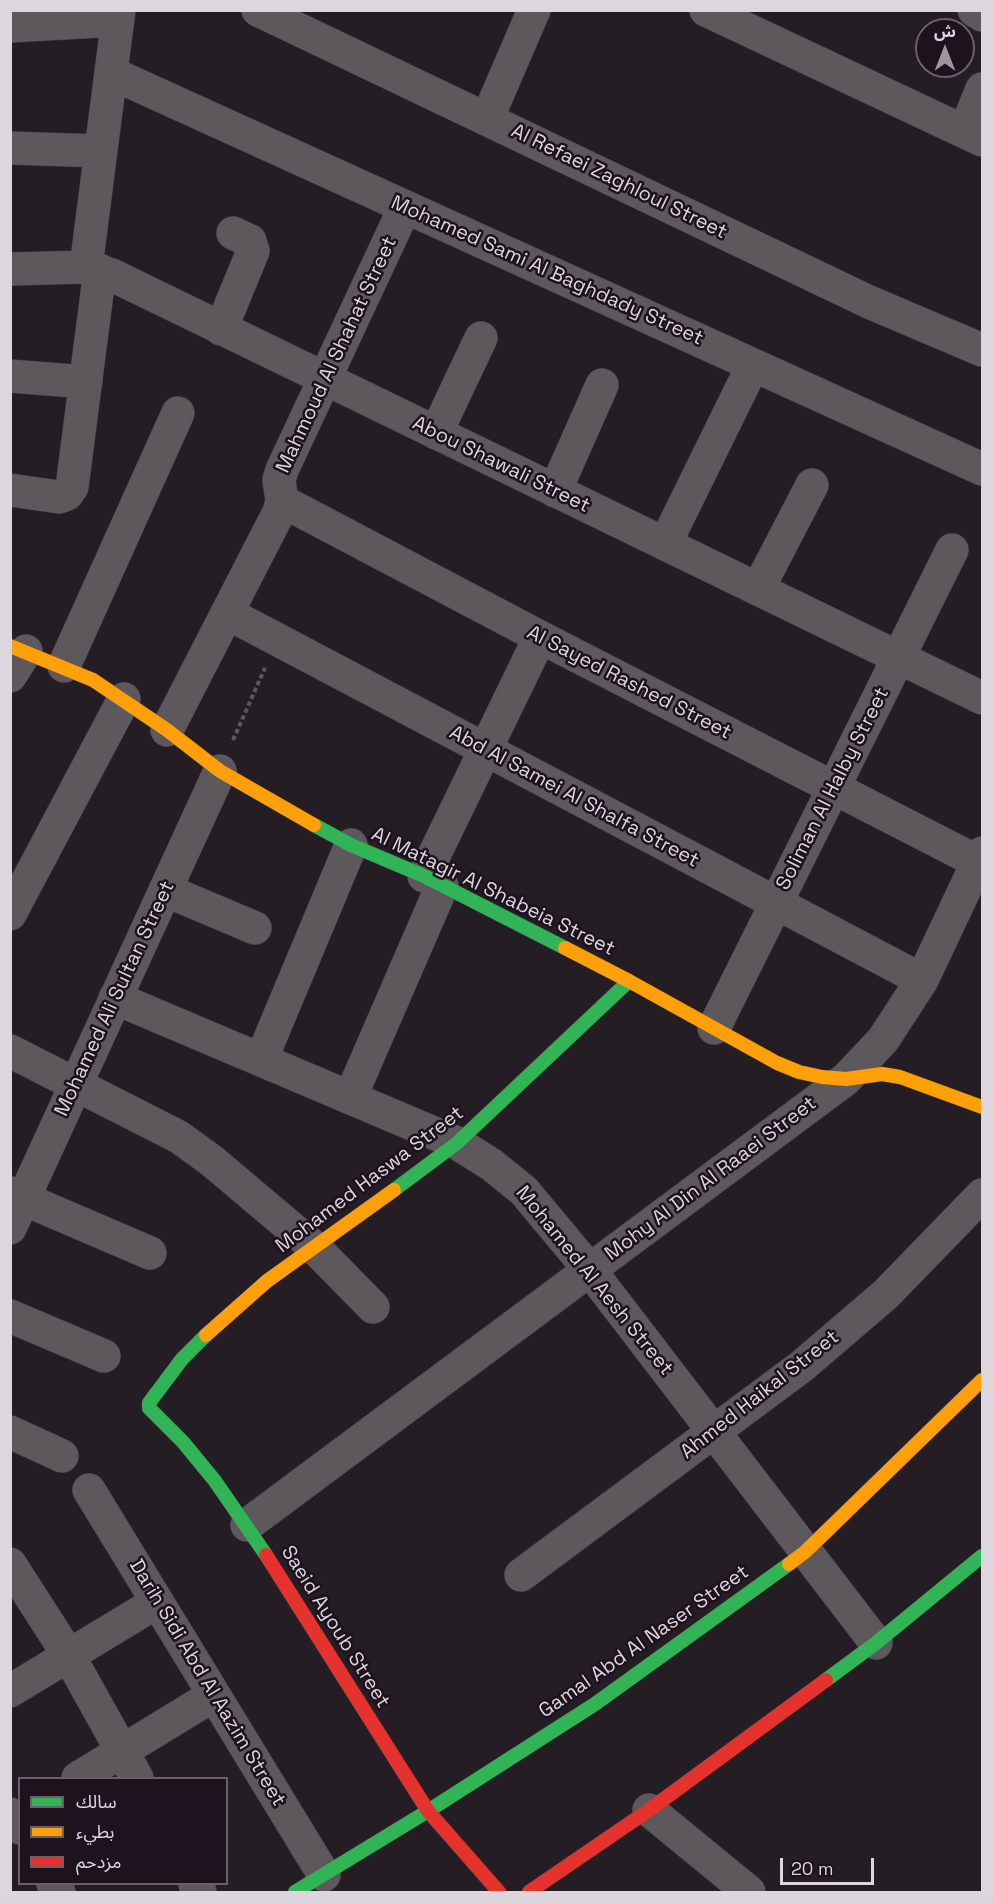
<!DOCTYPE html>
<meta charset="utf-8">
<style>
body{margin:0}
#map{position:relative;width:993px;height:1903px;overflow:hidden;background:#241e24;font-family:"Space Grotesk","Noto Sans Arabic",sans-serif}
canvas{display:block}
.frame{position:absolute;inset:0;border:12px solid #ded6de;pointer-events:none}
.legend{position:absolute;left:18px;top:1777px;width:210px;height:108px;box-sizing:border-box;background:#1d121d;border:2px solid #6a606a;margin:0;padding:8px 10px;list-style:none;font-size:18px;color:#ded6de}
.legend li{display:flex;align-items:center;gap:12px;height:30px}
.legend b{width:30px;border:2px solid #6a606a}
.north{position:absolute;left:915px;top:18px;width:60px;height:60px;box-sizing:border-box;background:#1d121d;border:2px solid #6a606a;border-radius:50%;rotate:0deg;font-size:16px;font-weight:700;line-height:24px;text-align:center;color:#ded6de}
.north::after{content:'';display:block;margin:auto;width:21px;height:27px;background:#9d969d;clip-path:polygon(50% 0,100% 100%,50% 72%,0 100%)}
.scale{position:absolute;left:780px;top:1858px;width:94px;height:27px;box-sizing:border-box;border:3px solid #ded6de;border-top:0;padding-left:8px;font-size:18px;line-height:21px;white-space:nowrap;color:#ded6de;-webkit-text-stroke:4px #1d121d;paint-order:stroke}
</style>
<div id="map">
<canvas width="993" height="1903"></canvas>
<div class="frame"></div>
<ul class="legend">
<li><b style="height:8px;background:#30b455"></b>سالك</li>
<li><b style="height:8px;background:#ff9f0a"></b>بطيء</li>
<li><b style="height:8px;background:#e5322d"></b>مزدحم</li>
</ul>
<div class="north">ش</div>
<div class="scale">20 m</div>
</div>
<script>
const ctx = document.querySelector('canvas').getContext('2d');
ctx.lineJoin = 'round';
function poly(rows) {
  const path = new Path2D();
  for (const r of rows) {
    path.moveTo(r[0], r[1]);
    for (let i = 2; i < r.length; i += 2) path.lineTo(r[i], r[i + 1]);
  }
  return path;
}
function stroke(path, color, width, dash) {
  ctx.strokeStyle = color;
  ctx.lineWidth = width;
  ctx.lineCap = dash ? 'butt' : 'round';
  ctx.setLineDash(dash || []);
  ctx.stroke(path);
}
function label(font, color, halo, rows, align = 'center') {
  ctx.font = font + ' "Space Grotesk",sans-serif';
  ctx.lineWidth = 5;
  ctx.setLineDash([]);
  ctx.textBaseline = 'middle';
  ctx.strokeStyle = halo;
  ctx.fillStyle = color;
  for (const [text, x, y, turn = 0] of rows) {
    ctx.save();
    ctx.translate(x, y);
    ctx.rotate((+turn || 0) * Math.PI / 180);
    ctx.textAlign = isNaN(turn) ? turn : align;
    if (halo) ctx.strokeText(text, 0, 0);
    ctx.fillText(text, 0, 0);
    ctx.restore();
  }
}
const street = poly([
 [258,10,869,302,982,350],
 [706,10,982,140],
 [974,10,982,15],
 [10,26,118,20],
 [111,73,982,469],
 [487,119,534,10],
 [965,131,982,89],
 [10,148,101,151],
 [86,267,119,10],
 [10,269,86,267,112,275,982,698],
 [221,329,253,251,250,241,233,233],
 [10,376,86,382],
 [436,433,481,338],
 [10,490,59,497,67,494,72,487,100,270],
 [555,491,602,385],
 [282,501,540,637,978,862],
 [665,544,753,365],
 [758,589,812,485],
 [227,613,922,980],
 [64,666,178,413],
 [10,676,26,651],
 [167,730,279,512,282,501,279,480,282,470,405,207],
 [424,876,540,637],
 [165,890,255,928],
 [10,914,124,699],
 [115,998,457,1143,492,1165,524,1191,589,1269,876,1643],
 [714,1028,952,550],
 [10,1051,179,1137,212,1161,315,1248,373,1307],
 [261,1060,351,845],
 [350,1098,442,886],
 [10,1193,150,1253],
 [10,1228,220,771],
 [10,1316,104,1356],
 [10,1432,62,1456],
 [89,1490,324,1875],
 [247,1525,846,1079,883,1040,922,980,982,853],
 [10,1564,69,1656,137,1778],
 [521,1575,802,1366,886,1294,982,1195],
 [10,1691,157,1602],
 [78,1778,214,1695],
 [649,1810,749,1892],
 [10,1814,20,1828],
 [53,1884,59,1892],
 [195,1884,200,1892]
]);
const fast = poly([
 [314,825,351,845,424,876,565,948],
 [394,1190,457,1143,629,981],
 [206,1335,182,1359,149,1403,149,1408,183,1442,215,1481,266,1555],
 [826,1680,876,1643,982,1556],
 [295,1892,428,1811,595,1704,789,1564]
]);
const slow = poly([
 [10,646,93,680,167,730,220,771,314,825],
 [565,948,629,981,777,1063,799,1072,822,1077,846,1079,882,1074,900,1077,982,1107],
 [206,1335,267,1281,394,1190],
 [789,1564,805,1552,982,1380]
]);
const jam = poly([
 [266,1555,428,1811,499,1892],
 [529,1892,649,1810,826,1680]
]);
stroke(street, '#3f393f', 34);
stroke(fast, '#3f393f', 15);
stroke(slow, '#3f393f', 15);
stroke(jam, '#3f393f', 15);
stroke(poly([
 [233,740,265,668]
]), '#5b575b', 4, [4.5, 3]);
stroke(street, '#5c585c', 33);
stroke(fast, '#30b455', 14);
stroke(slow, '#ff9f0a', 14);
stroke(jam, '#e5322d', 14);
label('20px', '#ded6de', '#1d121d', [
 ["Al Refaei Zaghloul Street",619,182,26],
 ["Mohamed Sami Al Baghdady Street",547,271,24],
 ["Mahmoud Al Shahat Street",337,355,-65],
 ["Abou Shawali Street",501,465,26],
 ["Al Sayed Rashed Street",629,683,27],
 ["Soliman Al Halby Street",833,789,-63],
 ["Abd Al Samei Al Shalfa Street",574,797,28],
 ["Al Matagir Al Shabeia Street",493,892,26],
 ["Mohamed Ali Sultan Street",115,999,-65],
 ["Mohy Al Din Al Raaei Street",711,1179,-37],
 ["Mohamed Haswa Street",370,1180,-37],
 ["Mohamed Al Aesh Street",594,1281,51],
 ["Ahmed Haikal Street",760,1395,-38],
 ["Saeid Ayoub Street",335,1627,58],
 ["Gamal Abd Al Naser Street",644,1642,-35],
 ["Darih Sidi Abd Al Aazim Street",207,1683,59]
]);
</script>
